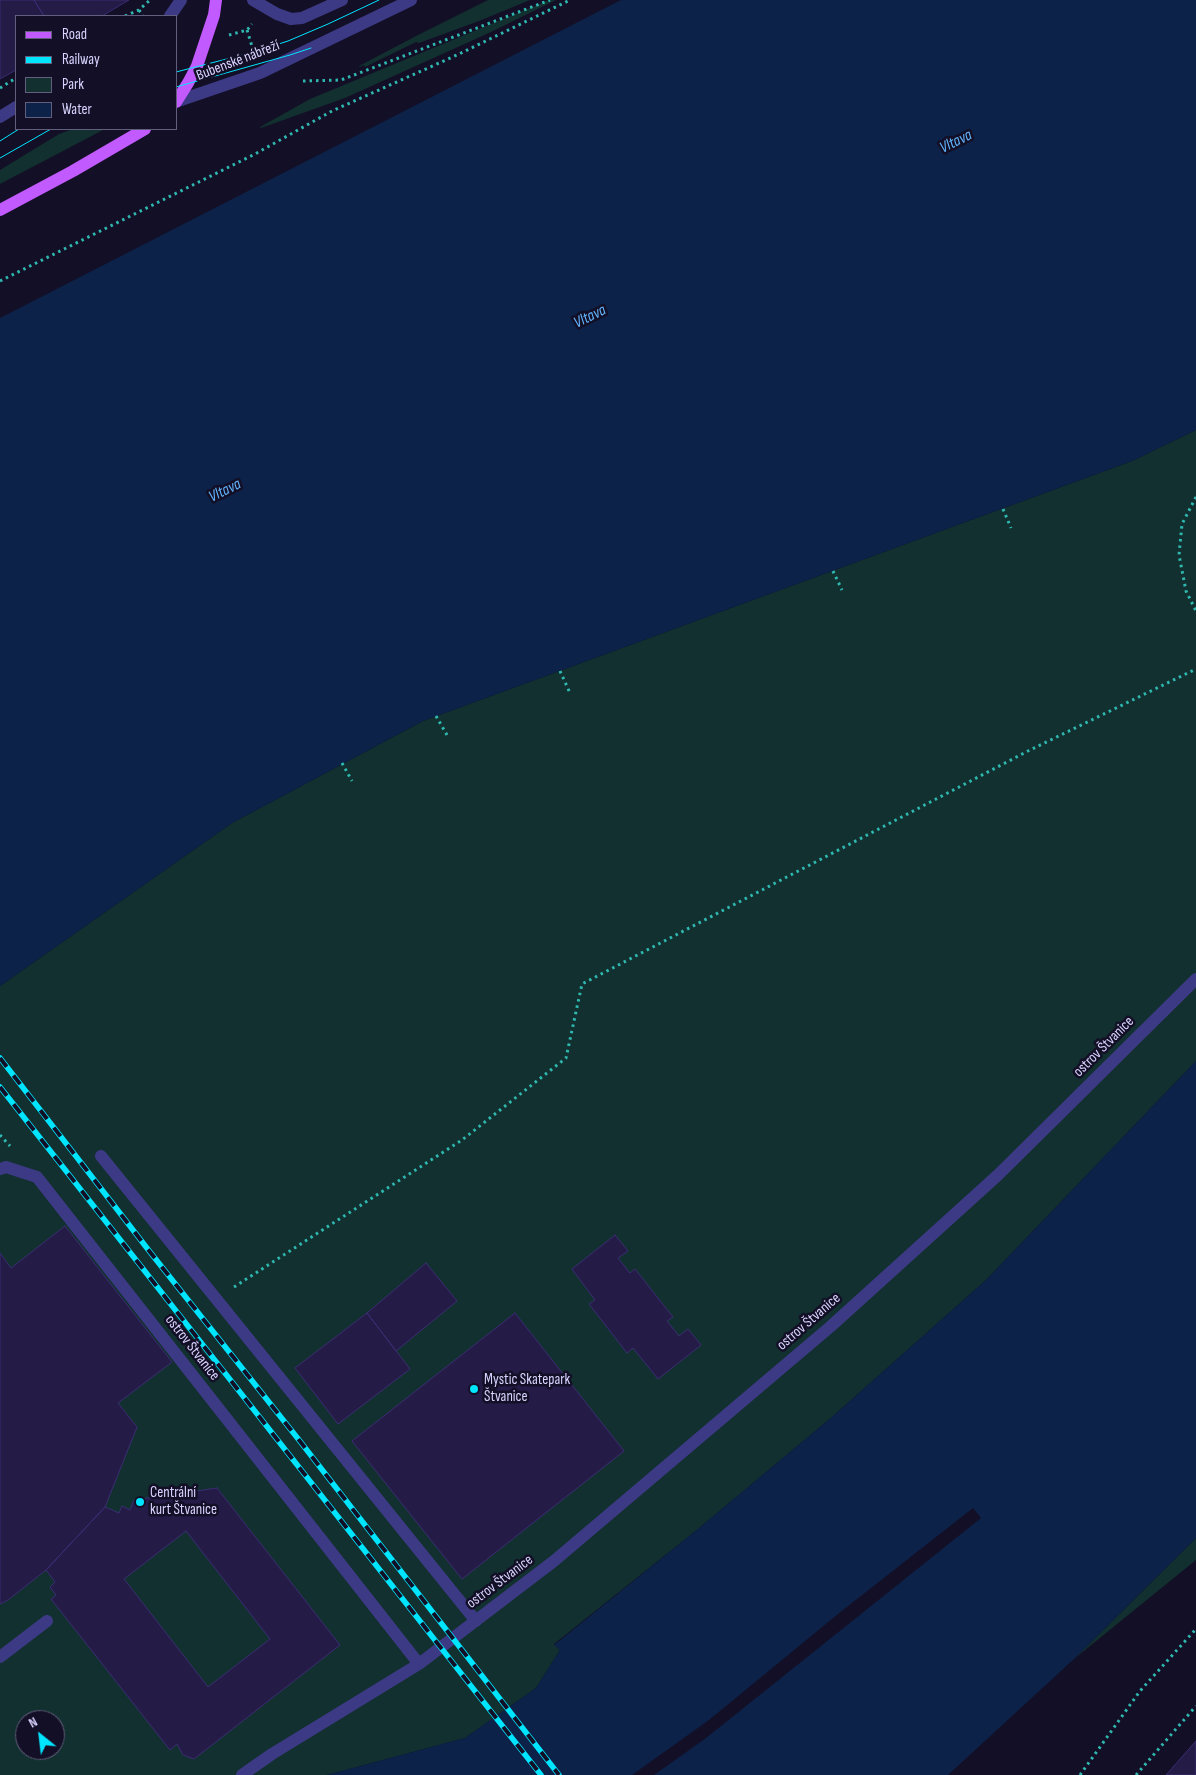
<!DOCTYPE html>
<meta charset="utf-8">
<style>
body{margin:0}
#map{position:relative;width:1196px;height:1775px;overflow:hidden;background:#130f26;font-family:"Sofia Sans Condensed",sans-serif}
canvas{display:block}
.legend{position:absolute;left:15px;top:15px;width:162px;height:115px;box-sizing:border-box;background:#130f26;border:1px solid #625e7d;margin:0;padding:6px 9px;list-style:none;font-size:15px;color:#d9d4ff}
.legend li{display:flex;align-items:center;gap:10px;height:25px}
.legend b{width:25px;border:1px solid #625e7d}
.north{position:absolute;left:15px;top:1710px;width:50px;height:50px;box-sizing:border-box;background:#130f26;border:1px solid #625e7d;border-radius:50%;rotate:331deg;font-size:14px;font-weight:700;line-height:20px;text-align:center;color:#d9d4ff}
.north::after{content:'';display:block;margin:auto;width:18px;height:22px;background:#00e5ff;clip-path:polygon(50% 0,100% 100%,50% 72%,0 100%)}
</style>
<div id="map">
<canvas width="1196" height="1775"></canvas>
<ul class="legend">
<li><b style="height:6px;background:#c25bff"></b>Road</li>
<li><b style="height:6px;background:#00e5ff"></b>Railway</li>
<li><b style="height:14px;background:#12302f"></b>Park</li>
<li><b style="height:14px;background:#0c2248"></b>Water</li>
</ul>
<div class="north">N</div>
</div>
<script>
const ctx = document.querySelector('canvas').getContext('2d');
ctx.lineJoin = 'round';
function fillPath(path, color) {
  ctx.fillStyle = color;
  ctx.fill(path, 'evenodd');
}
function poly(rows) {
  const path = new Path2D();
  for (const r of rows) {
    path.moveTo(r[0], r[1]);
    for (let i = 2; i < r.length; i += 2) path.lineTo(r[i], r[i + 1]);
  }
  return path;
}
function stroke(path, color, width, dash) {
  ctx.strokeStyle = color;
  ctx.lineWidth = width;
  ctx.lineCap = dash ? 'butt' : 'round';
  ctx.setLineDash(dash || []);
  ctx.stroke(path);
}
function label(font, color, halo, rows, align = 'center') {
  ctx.font = font + ' "Sofia Sans Condensed",sans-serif';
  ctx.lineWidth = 5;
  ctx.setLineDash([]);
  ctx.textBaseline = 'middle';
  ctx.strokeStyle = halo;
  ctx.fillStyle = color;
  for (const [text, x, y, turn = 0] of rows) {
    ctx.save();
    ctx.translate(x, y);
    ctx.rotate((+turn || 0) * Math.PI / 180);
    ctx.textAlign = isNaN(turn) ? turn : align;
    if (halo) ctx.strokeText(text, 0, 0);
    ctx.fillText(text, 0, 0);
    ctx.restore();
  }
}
fillPath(poly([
 [488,0,530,0,479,21,419,43,416,42,365,67,364,65,360,67,359,66,418,35],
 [549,0,556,0,491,32,345,98,261,128,260,127,310,99],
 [73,129,105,129,0,184,0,170,59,134],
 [1196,430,1196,1061,986,1280,832,1417,698,1529,554,1644,560,1650,536,1688,465,1738,327,1775,0,1775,0,986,232,823,423,721,1132,461],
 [25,1720,55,1720,55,1750,25,1750],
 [1196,1538,1196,1560,1074,1659]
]), '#12302f');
fillPath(poly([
 [621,0,1196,0,1196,430,1132,461,423,721,232,823,0,986,0,318],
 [1196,1061,1196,1538,1074,1659,948,1775,654,1775,706,1738,981,1518,973,1508,838,1614,709,1720,632,1775,327,1775,465,1738,536,1688,560,1650,554,1645,698,1529,832,1417,986,1280]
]), '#0c2248');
const building = poly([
 [0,0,34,0,44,16,16,16,16,70,0,79,0,0],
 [34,0,129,0,102,16,44,16,34,0],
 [65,1226,172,1362,118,1403,137,1427,105,1507,46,1570,8,1600,0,1604,0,1253,11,1268,65,1226],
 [615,1235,628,1251,618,1258,630,1273,635,1269,673,1317,667,1321,679,1336,688,1329,701,1345,658,1379,633,1348,627,1353,589,1304,595,1300,572,1269,615,1235],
 [426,1263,457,1301,396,1351,367,1313,426,1263],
 [367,1313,410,1369,338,1424,295,1368,367,1313],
 [515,1313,624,1451,462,1579,352,1441,515,1313],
 [217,1488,340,1645,194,1759,183,1755,177,1744,170,1750,51,1599,56,1595,50,1587,55,1582,46,1570,105,1507,119,1513,122,1506,130,1510,134,1500,217,1488],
 [186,1531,270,1639,208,1687,124,1579,186,1531],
 [1196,1741,1196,1775,1166,1775,1196,1741]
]);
fillPath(building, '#241b47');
stroke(building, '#3b2d73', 1);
stroke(poly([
 [139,10,143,16],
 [125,16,139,10,150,0],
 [247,30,254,53],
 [229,35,247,30,252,24],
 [303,81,341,80,550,0],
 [0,88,16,78],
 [0,281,255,154,332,111,457,55,570,0],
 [1196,497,1182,524,1179,555,1186,591,1196,611],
 [1003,509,1011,528],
 [833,571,842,590],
 [560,671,570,693],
 [436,716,447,735],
 [342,763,352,781],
 [0,1135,10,1146],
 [234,1287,462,1140,566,1058,582,984,1028,751,1196,669],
 [1080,1775,1140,1691,1196,1629],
 [1136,1775,1196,1706]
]), '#2fb8b0', 3, [2.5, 4]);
stroke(poly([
 [253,0,277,14,291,19,302,18,342,0],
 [170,16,181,0],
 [178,101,260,73,411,0],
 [0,117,16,107],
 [101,1156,476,1621],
 [0,1169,6,1167,37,1177,419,1664],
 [0,1657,47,1621],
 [242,1775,272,1754,419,1664,554,1561,830,1327,998,1175,1196,979]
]), '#3d3a85', 12);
stroke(poly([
 [176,102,188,83,197,66,214,15,216,0],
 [0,210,73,171,145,129]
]), '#c25bff', 12);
stroke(poly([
 [176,72,254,52,288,41,328,24,379,0],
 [176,87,290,55,311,48],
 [0,141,19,129],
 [0,158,51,129]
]), '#00e5ff', 1);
const rail = poly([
 [0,1058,150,1252,299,1440,559,1775],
 [0,1087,541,1775]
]);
stroke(rail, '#00e5ff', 5.5);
stroke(rail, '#130f26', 4, [11]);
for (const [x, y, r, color] of [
 [474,1389,5,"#00e5ff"],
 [140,1502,5,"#00e5ff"]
]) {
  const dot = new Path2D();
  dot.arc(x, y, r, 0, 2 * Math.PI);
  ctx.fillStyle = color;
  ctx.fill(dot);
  stroke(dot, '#130f26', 2);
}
label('15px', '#d9d4ff', '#130f26', [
 ["Bubenské nábřeží",238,61,-21],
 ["ostrov Štvanice",1104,1047,-45],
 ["ostrov Štvanice",809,1322,-41],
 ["ostrov Štvanice",192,1348,52],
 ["ostrov Štvanice",500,1582,-37]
]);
label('15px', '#d9d4ff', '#130f26', [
 ["Mystic Skatepark",484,1380],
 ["Štvanice",484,1397],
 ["Centrální",150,1493],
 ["kurt Štvanice",150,1510]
], 'left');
label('italic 16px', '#62b6ff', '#130f26', [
 ["Vltava",956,142,-26],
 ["Vltava",590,317,-26],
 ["Vltava",225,491,-26]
]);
</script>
